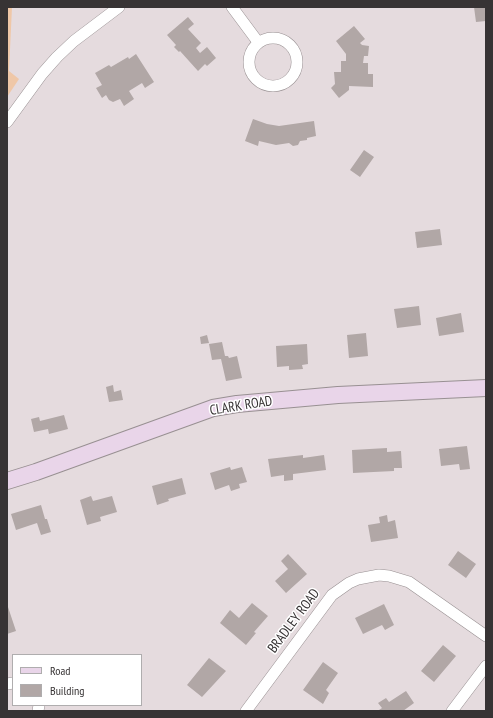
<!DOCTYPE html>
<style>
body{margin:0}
#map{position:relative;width:493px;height:718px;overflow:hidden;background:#e5dbde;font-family:"PT Sans Narrow",sans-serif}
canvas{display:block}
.frame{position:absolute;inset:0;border:8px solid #373334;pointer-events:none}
.legend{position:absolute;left:12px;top:654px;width:130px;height:52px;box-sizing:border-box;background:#fff;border:1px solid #afadae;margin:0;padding:5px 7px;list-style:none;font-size:12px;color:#373334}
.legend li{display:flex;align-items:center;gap:8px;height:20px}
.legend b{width:20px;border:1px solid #afadae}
</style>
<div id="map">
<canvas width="493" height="718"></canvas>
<div class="frame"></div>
<ul class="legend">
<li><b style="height:5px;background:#e9d5e9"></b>Road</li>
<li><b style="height:11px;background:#b1a7a6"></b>Building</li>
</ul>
</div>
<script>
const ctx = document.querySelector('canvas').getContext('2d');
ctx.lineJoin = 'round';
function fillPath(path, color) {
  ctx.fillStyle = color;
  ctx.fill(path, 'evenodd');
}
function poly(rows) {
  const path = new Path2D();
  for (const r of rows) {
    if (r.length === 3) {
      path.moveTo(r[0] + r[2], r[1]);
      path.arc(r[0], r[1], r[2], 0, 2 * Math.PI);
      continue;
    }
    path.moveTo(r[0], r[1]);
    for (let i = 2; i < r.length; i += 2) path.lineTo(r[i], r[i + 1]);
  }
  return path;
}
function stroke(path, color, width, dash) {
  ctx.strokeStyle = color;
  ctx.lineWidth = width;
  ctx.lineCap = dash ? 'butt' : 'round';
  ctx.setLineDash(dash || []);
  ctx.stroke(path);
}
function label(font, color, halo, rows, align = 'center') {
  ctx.font = font + ' "PT Sans Narrow",sans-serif';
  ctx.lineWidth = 3;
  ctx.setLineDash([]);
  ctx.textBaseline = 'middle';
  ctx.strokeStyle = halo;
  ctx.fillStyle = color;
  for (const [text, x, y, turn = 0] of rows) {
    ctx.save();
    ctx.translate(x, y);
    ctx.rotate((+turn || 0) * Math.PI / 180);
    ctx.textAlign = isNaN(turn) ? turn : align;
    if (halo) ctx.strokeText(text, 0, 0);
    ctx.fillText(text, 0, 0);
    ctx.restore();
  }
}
fillPath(poly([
 [7,7,12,7,9,71,19,79,7,97]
]), '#efc7a7');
fillPath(poly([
 [474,7,486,7,486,21,476,22],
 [188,17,194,24,188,29,201,43,196,48,200,53,207,47,216,58,207,66,205,64,198,71,180,51,179,52,174,47,176,45,167,35],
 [354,26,365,39,360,43,362,45,369,46,368,56,364,56,363,63,368,63,368,74,373,74,373,87,349,86,349,90,339,98,331,88,335,84,334,72,341,72,341,61,346,61,346,54,336,41],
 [136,54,154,82,145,88,142,83,129,91,134,99,124,106,120,99,113,102,109,100,106,95,102,98,96,88,102,85,95,73,109,65,111,67,128,57,129,59],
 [253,119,267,124,279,126,314,121,316,136,307,138,307,140,300,141,298,145,293,146,289,143,276,145,259,141,258,146,245,141],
 [364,150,374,157,360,177,350,170],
 [440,229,442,245,417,248,415,232],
 [419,306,421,325,397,328,394,309],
 [461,313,464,332,439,336,436,318],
 [366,333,368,356,349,358,347,335],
 [207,335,209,343,201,344,200,337],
 [222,342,225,356,228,356,229,358,237,356,242,378,226,381,221,359,212,360,209,344],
 [307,344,308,364,302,365,303,369,289,370,289,366,277,367,276,346],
 [113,385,114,392,121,390,123,400,109,402,106,387],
 [64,415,68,429,49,434,48,429,34,432,31,419,39,417,40,421],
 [467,446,470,469,460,470,459,464,441,466,439,449],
 [387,448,387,452,401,451,402,468,394,468,394,471,353,473,352,450],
 [303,455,303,458,324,455,326,470,293,474,293,480,284,481,284,475,271,477,268,459],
 [230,467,231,470,242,467,247,482,239,484,240,488,231,491,229,485,215,490,210,473],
 [182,478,186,494,168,499,169,501,157,505,152,486],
 [91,496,93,501,112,496,117,512,100,517,101,521,87,525,80,500],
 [41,505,45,519,47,519,51,532,41,535,37,523,16,530,11,514],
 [387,515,388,522,395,520,398,538,371,542,368,525,380,523,379,517],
 [458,551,476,564,466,578,448,565],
 [288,554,307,574,286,593,275,581,288,569,281,561],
 [252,603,268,616,254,632,256,633,246,645,220,623,230,610,239,618],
 [7,604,16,631,7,634],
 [384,604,394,625,385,630,382,625,363,634,355,618],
 [443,645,456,656,434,682,421,671],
 [209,658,226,671,202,697,187,685],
 [323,662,338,673,326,690,329,693,323,704,303,690],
 [406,691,414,703,403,711,380,711,379,710,382,708,378,703,386,698,389,702]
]), '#b1a7a6');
const minor = poly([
 [232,7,258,42],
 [273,62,24],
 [7,122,42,74,57,57,74,41,119,7],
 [7,684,13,683],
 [38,711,39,705],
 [246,711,332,595,349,583,358,579,379,575,389,576,409,582,486,636],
 [452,711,486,666]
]);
const secondary = poly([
 [7,481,36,472,213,408,237,404,338,395,486,388]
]);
stroke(minor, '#989092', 12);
stroke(secondary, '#989092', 18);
stroke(minor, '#fff', 11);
stroke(secondary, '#e9d5e9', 16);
label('14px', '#373334', '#fff', [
 ["CLARK ROAD",241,406,-9],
 ["BRADLEY ROAD",294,621,-53]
]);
</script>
